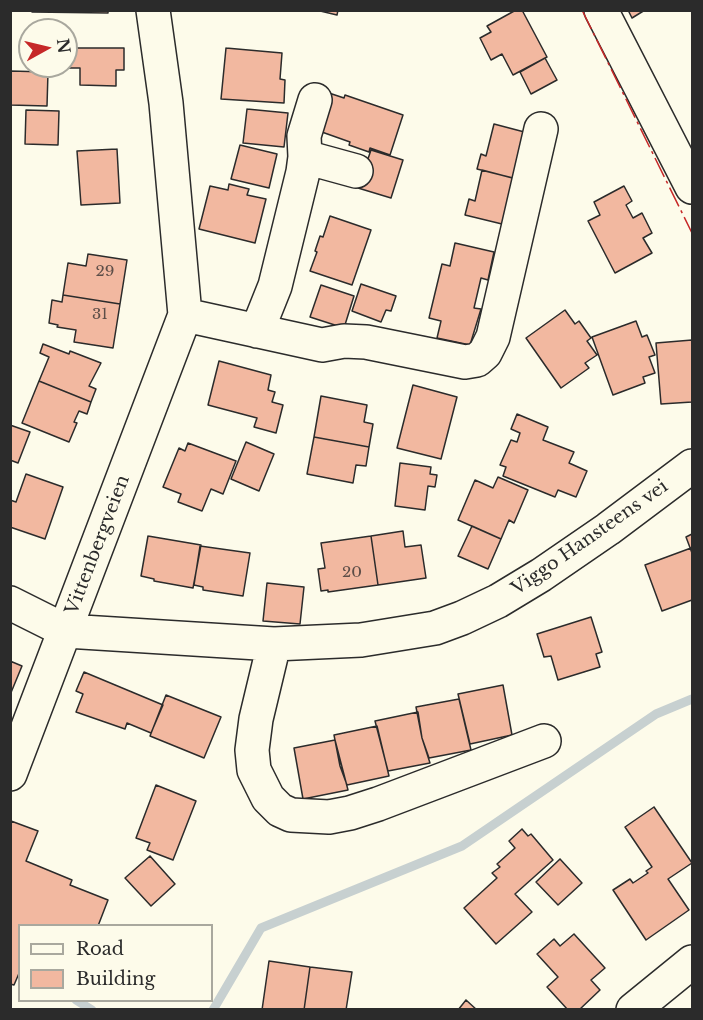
<!DOCTYPE html>
<style>
body{margin:0}
#map{position:relative;width:703px;height:1020px;overflow:hidden;background:#fdfbea;font-family:"Libre Baskerville",serif}
canvas{display:block}
.frame{position:absolute;inset:0;border:12px solid #2b2b2b;pointer-events:none}
.legend{position:absolute;left:18px;top:924px;width:195px;height:78px;box-sizing:border-box;background:#fdfbea;border:2px solid #a9a89e;margin:0;padding:8px 10px;list-style:none;font-size:18px;color:#2b2b2b}
.legend li{display:flex;align-items:center;gap:12px;height:30px}
.legend b{width:30px;border:2px solid #a9a89e}
.north{position:absolute;left:18px;top:18px;width:60px;height:60px;box-sizing:border-box;background:#fdfbea;border:2px solid #a9a89e;border-radius:50%;rotate:82deg;font-size:16px;font-weight:700;line-height:24px;text-align:center;color:#2b2b2b}
.north::after{content:'';display:block;margin:auto;width:21px;height:27px;background:#c62828;clip-path:polygon(50% 0,100% 100%,50% 72%,0 100%)}
</style>
<div id="map">
<canvas width="703" height="1020"></canvas>
<div class="frame"></div>
<ul class="legend">
<li><b style="height:8px;background:#fdfbea"></b>Road</li>
<li><b style="height:16px;background:#f2b8a0"></b>Building</li>
</ul>
<div class="north">N</div>
</div>
<script>
const ctx = document.querySelector('canvas').getContext('2d');
ctx.lineJoin = 'round';
function poly(rows) {
  const path = new Path2D();
  for (const r of rows) {
    path.moveTo(r[0], r[1]);
    for (let i = 2; i < r.length; i += 2) path.lineTo(r[i], r[i + 1]);
  }
  return path;
}
function stroke(path, color, width, dash) {
  ctx.strokeStyle = color;
  ctx.lineWidth = width;
  ctx.lineCap = dash ? 'butt' : 'round';
  ctx.setLineDash(dash || []);
  ctx.stroke(path);
}
function fillPath(path, color) {
  ctx.fillStyle = color;
  ctx.fill(path, 'evenodd');
}
function label(font, color, halo, rows, align = 'center') {
  ctx.font = font + ' "Libre Baskerville",serif';
  ctx.lineWidth = 4.5;
  ctx.setLineDash([]);
  ctx.textBaseline = 'middle';
  ctx.strokeStyle = halo;
  ctx.fillStyle = color;
  for (const [text, x, y, turn = 0] of rows) {
    ctx.save();
    ctx.translate(x, y);
    ctx.rotate((+turn || 0) * Math.PI / 180);
    ctx.textAlign = isNaN(turn) ? turn : align;
    if (halo) ctx.strokeText(text, 0, 0);
    ctx.fillText(text, 0, 0);
    ctx.restore();
  }
}
stroke(poly([
 [76,1000,92,1010],
 [213,1010,261,928,462,846,656,714,692,699]
]), '#c7d0d0', 9);
const building = poly([
 [32,10,108,10,108,13,32,12,32,10],
 [316,10,338,10,337,15,316,10],
 [516,10,522,10,547,57,513,75,502,54,491,60,480,38,491,32,487,26,516,10],
 [628,10,645,10,632,18,628,10],
 [70,48,124,48,124,70,116,70,116,86,80,85,80,68,69,68,70,48],
 [226,48,282,53,280,79,285,80,284,103,221,99,226,48],
 [545,58,557,80,531,94,520,72,545,58],
 [10,71,48,72,47,106,10,105,10,71],
 [326,92,344,98,345,95,403,115,390,155,370,148,369,152,349,145,350,142,319,131,326,92],
 [247,109,288,113,284,147,243,143,247,109],
 [26,110,59,111,58,145,25,144,26,110],
 [494,124,532,134,516,165,513,178,477,169,481,154,486,156,494,124],
 [240,145,277,154,269,188,231,179,240,145],
 [117,149,120,203,81,205,77,151,117,149],
 [371,150,403,160,391,198,358,188,371,150],
 [482,170,520,180,502,224,465,215,469,199,475,201,482,170],
 [229,184,249,189,247,195,266,199,255,243,199,229,210,186,228,190,229,184],
 [624,186,632,201,626,205,633,218,642,213,652,233,643,238,652,253,615,273,588,221,600,215,594,202,624,186],
 [330,216,371,230,352,285,310,271,317,252,315,251,320,236,323,237,330,216],
 [455,243,494,252,488,280,481,278,474,308,481,309,470,345,437,338,441,321,429,318,442,264,450,266,455,243],
 [88,254,127,260,120,304,63,295,68,263,86,266,88,254],
 [361,284,396,296,391,311,386,310,381,322,352,311,361,284],
 [321,285,354,296,344,328,310,317,321,285],
 [63,295,120,304,113,348,74,342,76,330,57,327,58,325,49,323,52,300,62,302,63,295],
 [565,310,575,324,579,321,591,338,587,341,597,355,585,363,589,368,561,388,526,338,565,310],
 [636,321,642,337,647,335,655,355,649,357,655,373,643,377,645,383,613,395,592,337,636,321],
 [692,340,692,402,661,404,656,343,692,340],
 [43,344,69,354,70,351,101,363,89,386,96,389,91,402,39,381,49,357,40,353,43,344],
 [219,361,271,375,268,390,275,392,272,402,283,405,276,433,254,427,257,418,208,405,219,361],
 [39,381,91,402,87,414,79,411,74,422,77,423,69,442,22,423,39,381],
 [413,385,457,397,441,459,397,448,413,385],
 [321,396,367,405,364,422,373,424,369,447,314,437,321,396],
 [517,414,548,427,543,440,574,452,569,463,587,471,576,497,558,490,555,497,503,476,506,467,500,465,511,440,517,442,520,433,511,429,517,414],
 [10,425,30,432,18,463,10,460,10,425],
 [314,437,369,447,366,466,356,465,353,483,307,474,314,437],
 [246,442,274,454,259,491,231,479,246,442],
 [188,443,236,461,223,494,211,489,202,511,178,502,181,494,163,487,179,448,185,451,188,443],
 [400,463,431,467,430,474,437,475,435,487,428,486,425,510,395,506,400,463],
 [26,474,63,487,45,539,10,527,10,500,16,502,26,474],
 [498,477,528,490,514,523,509,520,501,539,458,520,475,480,493,488,498,477],
 [472,526,501,539,488,569,458,556,472,526],
 [403,531,405,547,421,545,426,578,378,585,371,536,403,531],
 [692,534,692,553,686,537,692,534],
 [148,536,201,545,193,588,154,581,154,579,141,576,148,536],
 [371,536,378,585,328,592,328,590,321,591,318,569,325,568,321,543,371,536],
 [200,546,250,553,243,596,203,590,203,587,194,585,200,546],
 [691,548,692,553,692,600,662,611,645,565,691,548],
 [267,583,304,587,300,624,263,621,267,583],
 [591,617,602,652,596,654,600,667,558,680,551,656,544,657,537,634,591,617],
 [10,661,22,666,10,695,10,661],
 [84,672,163,705,151,733,127,723,125,729,76,712,83,694,76,691,84,672],
 [503,685,512,735,470,744,458,694,503,685],
 [166,695,221,717,204,758,150,736,166,695],
 [459,699,471,750,429,758,422,738,416,707,459,699],
 [418,712,422,738,430,763,388,771,375,721,418,712],
 [377,726,389,776,347,785,340,766,334,735,377,726],
 [335,740,348,790,303,799,294,748,335,740],
 [156,785,196,801,173,860,147,850,150,843,136,838,156,785],
 [654,807,692,863,668,879,689,910,646,940,613,890,630,879,633,883,648,873,646,871,652,867,625,827,654,807],
 [11,821,38,831,26,861,72,880,70,885,108,900,98,926,20,926,20,971,14,985,10,984,11,821],
 [522,829,528,836,531,834,553,860,515,894,532,912,496,944,464,908,497,878,492,873,500,867,497,864,515,848,509,841,522,829],
 [150,856,175,884,151,906,125,878,150,856],
 [560,859,582,883,558,905,536,882,560,859],
 [574,934,605,968,591,980,600,990,579,1010,568,1010,547,987,558,977,537,954,554,939,560,946,574,934],
 [269,961,310,967,304,1010,262,1010,269,961],
 [310,967,352,972,346,1010,304,1010,310,967],
 [466,1000,477,1010,458,1010,466,1000]
]);
fillPath(building, '#f2b8a0');
stroke(building, '#2b2b2b', 1.5);
const minor = poly([
 [601,10,692,187],
 [305,157,356,171],
 [185,315,322,345,344,341,366,342,465,362,477,360,485,353,493,337,541,129],
 [257,331,275,286,303,172,305,157,304,136,315,100],
 [10,603,66,631,274,644,361,640,435,628,462,618,498,601,541,575,608,529,692,466],
 [274,644,256,719,252,750,254,770,268,798,280,810,291,815,329,817,350,813,378,804,544,741],
 [10,774,185,315,166,103,153,10],
 [633,1010,692,962]
]);
stroke(minor, '#2b2b2b', 36);
stroke(minor, '#fdfbea', 33);
stroke(poly([
 [582,10,692,233]
]), '#c62828', 1.5, [21, 4.5, 3, 4.5]);
label('15px', '#5d4e48', null, [
 ["29",105,272],
 ["31",100,315],
 ["20",352,573]
]);
label('18px', '#2b2b2b', '#fdfbea', [
 ["Viggo Hansteens vei",590,538,-35],
 ["Vittenbergveien",98,545,-69]
]);
</script>
